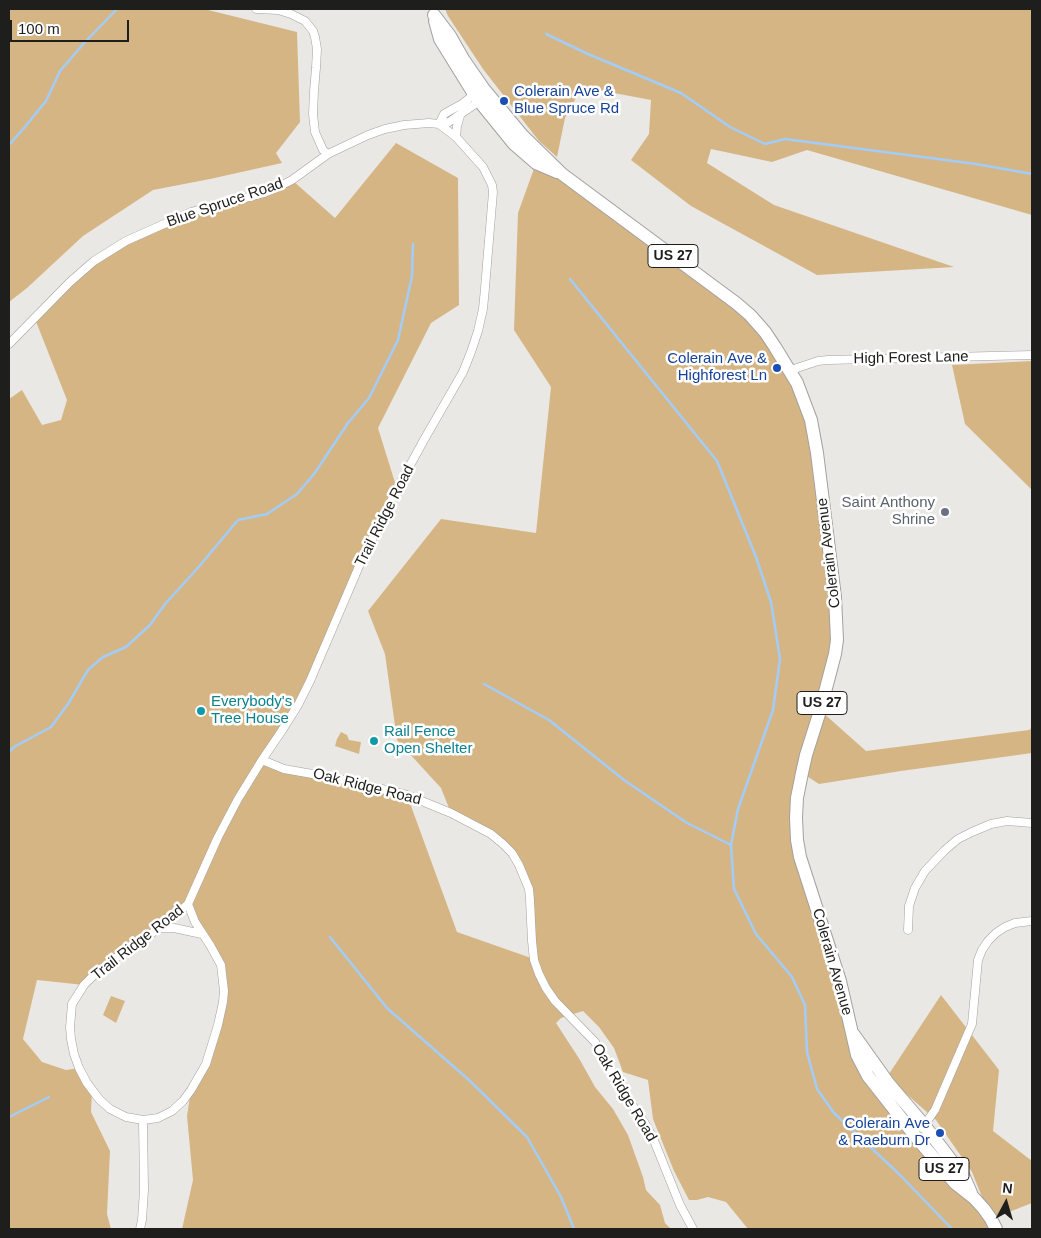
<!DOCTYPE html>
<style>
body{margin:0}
#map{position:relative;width:1041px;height:1238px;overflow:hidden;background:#eae8e5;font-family:Arial,sans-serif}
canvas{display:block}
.frame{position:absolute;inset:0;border:10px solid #1e1e1c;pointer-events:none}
.north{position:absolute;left:981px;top:1178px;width:50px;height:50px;-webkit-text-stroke:4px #fff;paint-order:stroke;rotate:6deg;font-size:14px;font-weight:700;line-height:20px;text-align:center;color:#1e1e1c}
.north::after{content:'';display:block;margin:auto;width:18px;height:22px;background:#1e1e1c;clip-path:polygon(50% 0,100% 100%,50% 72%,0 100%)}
.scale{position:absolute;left:10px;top:20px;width:119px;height:22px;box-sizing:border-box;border:2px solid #1e1e1c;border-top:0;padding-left:6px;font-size:15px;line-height:18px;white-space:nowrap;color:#1e1e1c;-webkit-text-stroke:4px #fff;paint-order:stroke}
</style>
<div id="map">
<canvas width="1041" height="1238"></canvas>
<div class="frame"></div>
<div class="north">N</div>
<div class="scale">100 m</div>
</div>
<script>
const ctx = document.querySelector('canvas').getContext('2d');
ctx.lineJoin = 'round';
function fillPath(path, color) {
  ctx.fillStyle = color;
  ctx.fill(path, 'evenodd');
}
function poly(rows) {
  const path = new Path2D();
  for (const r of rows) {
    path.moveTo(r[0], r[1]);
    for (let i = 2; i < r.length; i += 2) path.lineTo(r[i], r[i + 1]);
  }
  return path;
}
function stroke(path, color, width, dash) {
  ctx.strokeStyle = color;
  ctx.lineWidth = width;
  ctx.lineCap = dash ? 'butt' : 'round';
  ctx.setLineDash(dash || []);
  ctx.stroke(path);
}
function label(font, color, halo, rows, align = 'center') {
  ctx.font = font + ' Arial,sans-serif';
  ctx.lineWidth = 5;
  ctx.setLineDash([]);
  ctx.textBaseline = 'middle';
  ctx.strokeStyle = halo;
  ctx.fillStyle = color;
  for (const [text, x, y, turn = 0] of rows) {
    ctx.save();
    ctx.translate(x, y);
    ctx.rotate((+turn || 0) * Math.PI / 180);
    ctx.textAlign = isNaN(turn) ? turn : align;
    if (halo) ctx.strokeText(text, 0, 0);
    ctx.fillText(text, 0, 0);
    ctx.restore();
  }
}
fillPath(poly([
 [9,9,204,9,297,32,300,122,276,153,282,163,210,179,153,190,83,236,27,288,9,302],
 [445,9,1032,9,1032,215,807,150,772,162,711,149,707,163,774,205,954,267,817,275,691,206,631,160,649,134,651,100,582,87,565,118,557,157,539,141,483,69,448,16],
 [396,143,458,178,459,305,431,323,378,428,397,489,310,681,262,760,407,795,457,932,534,959,529,889,503,844,451,813,441,788,397,740,385,654,368,611,441,519,536,533,551,387,514,330,518,213,536,163,562,174,765,332,811,420,836,624,821,711,866,751,1029,730,1032,728,1032,753,901,771,819,784,802,773,797,840,868,1076,990,1217,972,1172,936,1120,887,1077,941,995,999,1070,993,1131,1032,1161,1032,1203,991,1219,996,1229,748,1229,726,1202,708,1197,697,1200,689,1200,674,1171,653,1119,648,1080,623,1072,614,1048,599,1027,583,1011,561,1018,556,1023,580,1060,595,1087,613,1109,628,1135,643,1177,646,1190,660,1205,665,1223,671,1229,182,1229,193,1180,187,1116,191,1090,199,1076,221,1012,221,965,188,904,84,985,37,980,23,1039,42,1062,66,1070,79,1068,92,1090,91,1112,110,1151,107,1214,111,1229,9,1229,9,399,22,390,42,425,61,420,67,400,35,319,94,261,164,224,242,199,292,180,335,218],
 [1032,361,1032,490,965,424,952,365],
 [341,732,347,735,349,740,361,742,359,754,335,746,337,739],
 [111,996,125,1001,116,1023,103,1015]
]), '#d6b585');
stroke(poly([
 [546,34,588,54,681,93,730,127,765,144,785,139,976,164,1032,174],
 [9,145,24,128,46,101,60,71,85,42,117,9],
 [570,279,717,461,756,557,771,602,780,659,773,710,738,809,731,845,734,889,756,934,792,977,805,1005,807,1052,817,1089,834,1113,899,1174,952,1229],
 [484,684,549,720,624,780,687,823,731,845],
 [9,752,14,747,51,727,68,704,88,670,103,657,126,647,150,625,165,604,196,570,238,520,267,514,297,494,314,474,348,423,369,398,398,340,412,276,413,244],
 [330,937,387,1008,470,1081,527,1137,561,1197,574,1229],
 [9,1117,49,1097]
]), '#a2cdf9', 2.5);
const minor = poly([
 [256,9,278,10,291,14,305,21,313,31,315,37,317,49,316,68,314,91,313,114,315,132,323,150,328,154],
 [439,124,444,114,462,104,477,92],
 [456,137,457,126,460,116],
 [9,344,70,282,94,261,126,241,191,212,216,205,242,199,264,193,278,187,292,180,328,154,368,135,385,129,404,125,429,123,439,124,449,122,481,100],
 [791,370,818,361,828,360,1032,355],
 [262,760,284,769,335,778,407,795,451,813,491,834,503,844,512,853,519,865,529,889,530,900,532,941,534,960,539,974,546,988,555,1001,595,1042,628,1099,644,1122,653,1138,680,1205,693,1229],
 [188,904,195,922,210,945,221,965,224,991,223,1002,218,1025,206,1064,191,1090,183,1101,172,1111,158,1118,143,1120,126,1117,110,1109,99,1099,87,1083,79,1068,74,1054,71,1039,70,1027,72,1004,84,985,92,977,127,949,160,928,188,904,218,837,238,799,262,760,281,732,298,705,310,681,360,564,397,489,425,438,463,372,471,352,478,331,483,309,485,288,493,192,492,185,483,167,456,137,439,124],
 [160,928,174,928,202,934],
 [908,930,909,906,915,888,925,871,945,850,958,839,972,832,991,824,1007,821,1032,823],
 [922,1128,935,1110,972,1024,978,960,982,950,988,941,996,933,1005,927,1015,923,1032,921],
 [140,1229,142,1220,144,1190,143,1120]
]);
const primary = poly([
 [434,15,450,36,463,59,483,88,522,135,562,174,736,303,750,315,765,332,775,347,797,383,811,420,817,453,835,597,837,640,835,654,820,711,806,755,802,773,797,798,796,818,797,840,800,857,840,981,857,1055,868,1076,916,1137,955,1183,974,1198,984,1209,991,1219,996,1229],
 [435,21,440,39,474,94,480,102,514,144,536,163,557,172],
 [854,1035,889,1084,924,1125,964,1177,971,1193]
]);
stroke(minor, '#a3a19e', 9);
stroke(primary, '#a3a19e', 14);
stroke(minor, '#fff', 8);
stroke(primary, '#fff', 12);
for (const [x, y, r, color] of [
 [504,101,5,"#1a4fb4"],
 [777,368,5,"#1a4fb4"],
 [945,512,5,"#6b7280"],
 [201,711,5,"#0f9aa8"],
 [374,741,5,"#0f9aa8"],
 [940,1133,5,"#1a4fb4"]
]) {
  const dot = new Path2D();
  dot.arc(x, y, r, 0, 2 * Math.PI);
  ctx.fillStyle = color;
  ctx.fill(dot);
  stroke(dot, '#fff', 2);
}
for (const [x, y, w] of [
 [673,256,50],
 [822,703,50],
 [944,1169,50]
]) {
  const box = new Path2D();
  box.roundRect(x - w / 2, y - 11.5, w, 23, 4);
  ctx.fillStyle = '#fff';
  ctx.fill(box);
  stroke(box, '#1e1e1c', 1);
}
label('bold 14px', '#1e1e1c', null, [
 ["US 27",673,256],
 ["US 27",822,703],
 ["US 27",944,1169]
]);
label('15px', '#164399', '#fff', [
 ["Colerain Ave &",514,92,"left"],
 ["Blue Spruce Rd",514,109,"left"],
 ["Colerain Ave &",767,359],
 ["Highforest Ln",767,376],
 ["Colerain Ave",930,1124],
 ["& Raeburn Dr",930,1141]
], 'right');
label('15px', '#1e1e1c', '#fff', [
 ["Blue Spruce Road",225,203,-19],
 ["High Forest Lane",911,358,-1],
 ["Trail Ridge Road",385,516,-63],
 ["Colerain Avenue",829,553,-97],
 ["Oak Ridge Road",367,787,14],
 ["Trail Ridge Road",138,943,-38],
 ["Colerain Avenue",832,962,74],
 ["Oak Ridge Road",624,1093,59]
]);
label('15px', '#5b616d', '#fff', [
 ["Saint Anthony",935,503],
 ["Shrine",935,520]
], 'right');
label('15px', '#0d838f', '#fff', [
 ["Everybody's",211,702],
 ["Tree House",211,719],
 ["Rail Fence",384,732],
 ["Open Shelter",384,749]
], 'left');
</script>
